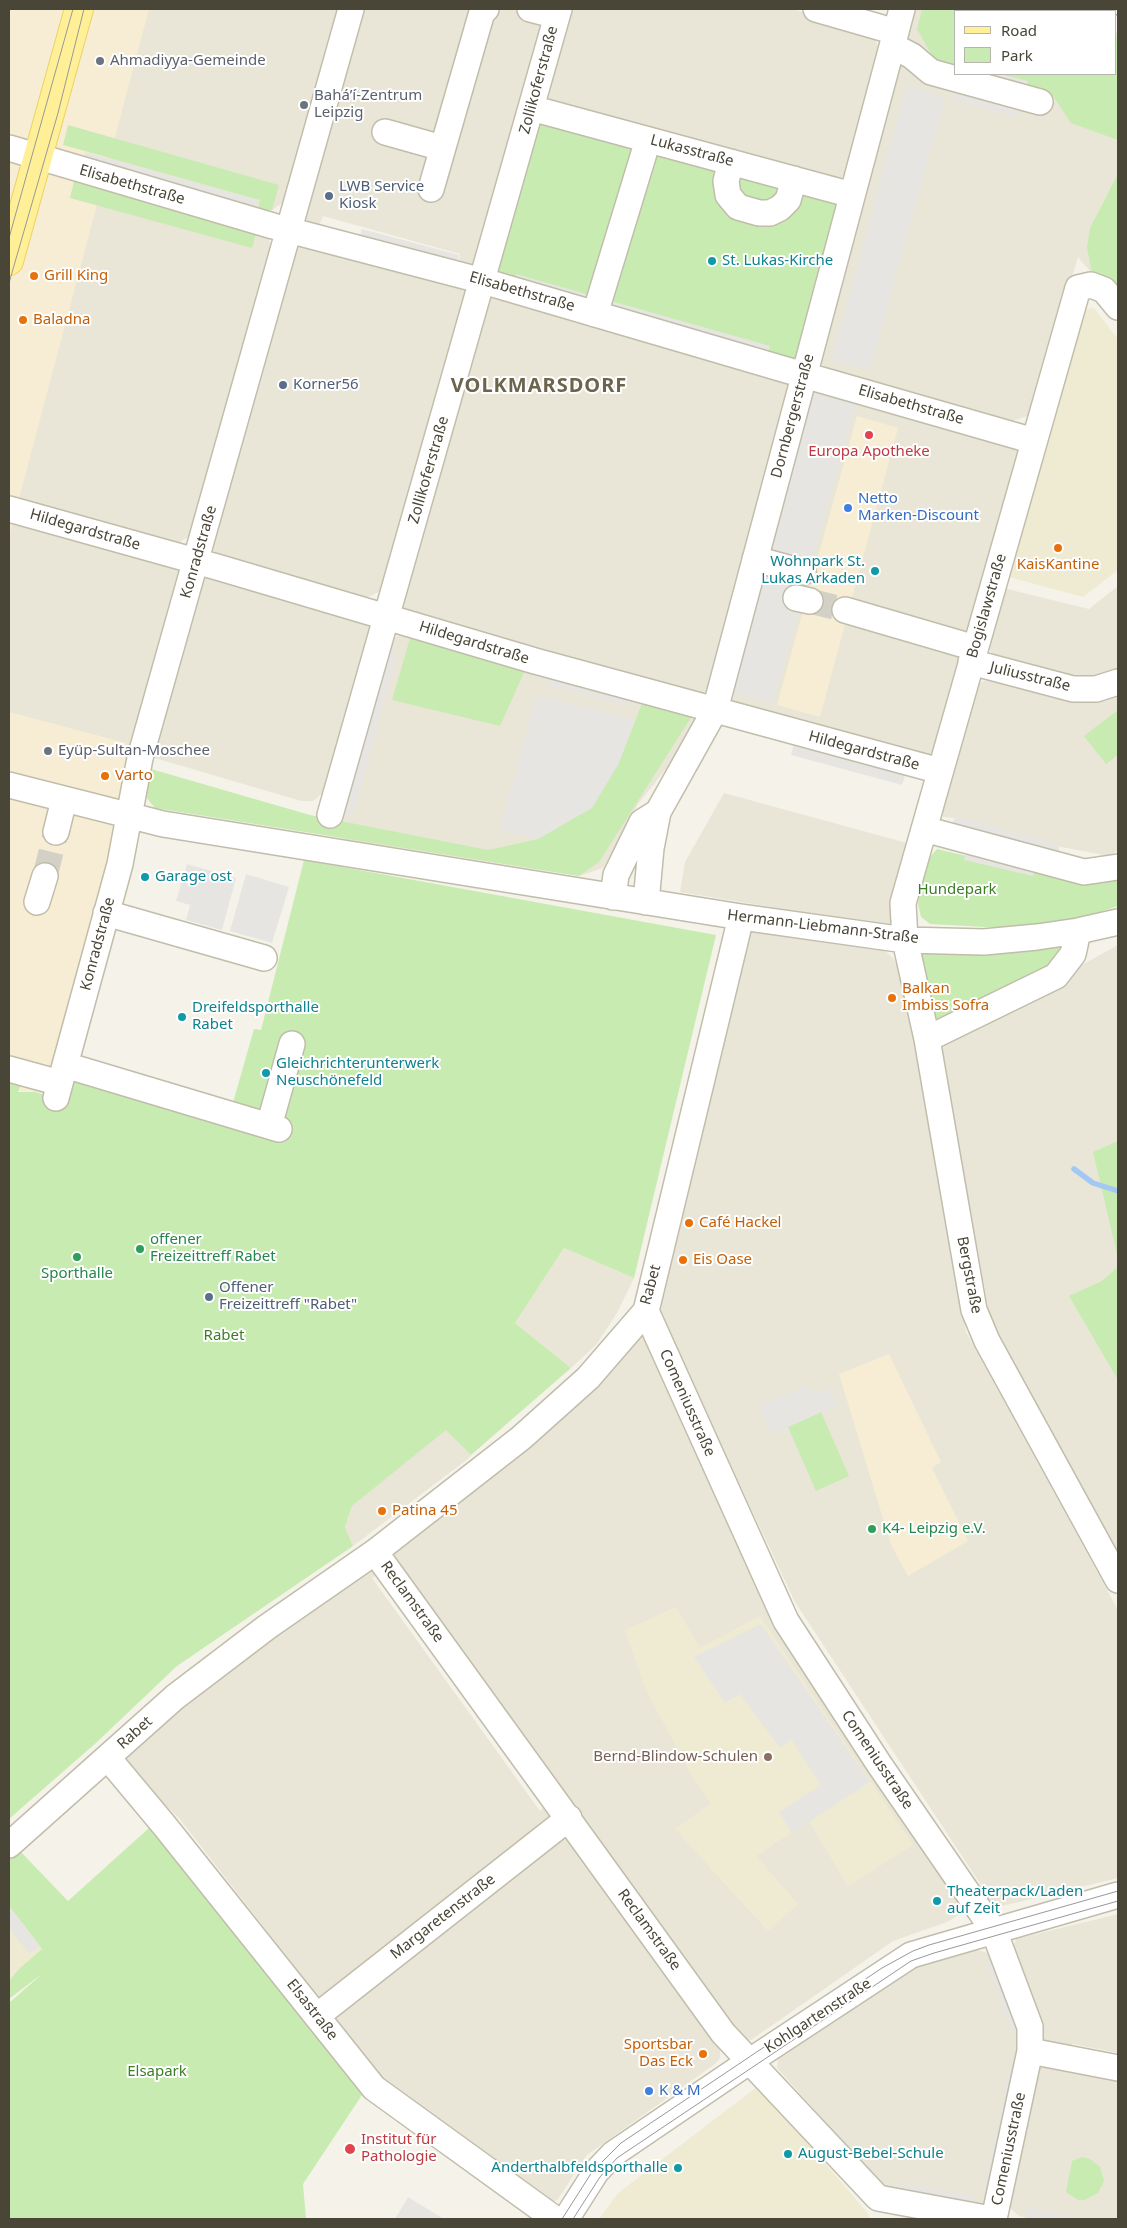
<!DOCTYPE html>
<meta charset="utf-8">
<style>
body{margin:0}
#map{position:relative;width:1127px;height:2228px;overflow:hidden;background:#f5f3e9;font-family:"Noto Sans",sans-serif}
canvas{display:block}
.frame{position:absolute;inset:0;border:10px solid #494537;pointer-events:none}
.legend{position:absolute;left:954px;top:10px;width:162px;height:65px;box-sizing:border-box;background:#fff;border:1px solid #b6b5af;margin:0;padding:6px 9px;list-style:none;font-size:15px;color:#494537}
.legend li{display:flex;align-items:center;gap:10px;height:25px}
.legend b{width:25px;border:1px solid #b6b5af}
</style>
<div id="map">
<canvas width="1127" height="2228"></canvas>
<div class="frame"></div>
<ul class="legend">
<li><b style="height:6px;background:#fff098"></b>Road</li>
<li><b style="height:14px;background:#c8ebb1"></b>Park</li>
</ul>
</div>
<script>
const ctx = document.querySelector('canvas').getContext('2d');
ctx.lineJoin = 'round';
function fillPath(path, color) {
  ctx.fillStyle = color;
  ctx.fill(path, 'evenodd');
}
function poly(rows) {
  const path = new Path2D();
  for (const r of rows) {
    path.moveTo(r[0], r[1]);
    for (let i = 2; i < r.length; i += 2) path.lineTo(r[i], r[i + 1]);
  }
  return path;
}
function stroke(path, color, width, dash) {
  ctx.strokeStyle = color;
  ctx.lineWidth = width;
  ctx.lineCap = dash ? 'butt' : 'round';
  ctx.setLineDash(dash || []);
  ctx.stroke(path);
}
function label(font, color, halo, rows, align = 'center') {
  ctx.font = font + ' "Noto Sans",sans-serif';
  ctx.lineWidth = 4;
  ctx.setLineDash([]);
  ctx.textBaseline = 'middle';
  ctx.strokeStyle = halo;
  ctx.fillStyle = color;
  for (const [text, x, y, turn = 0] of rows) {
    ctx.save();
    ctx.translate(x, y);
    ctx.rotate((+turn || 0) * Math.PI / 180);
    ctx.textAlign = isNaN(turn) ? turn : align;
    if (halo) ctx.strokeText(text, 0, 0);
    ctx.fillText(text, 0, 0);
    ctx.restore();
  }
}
fillPath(poly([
 [90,9,340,9,284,202,272,210,263,211,60,155],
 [359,9,551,9,476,263,470,265,458,265,460,254,323,216,319,226,314,225,307,221,304,214],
 [566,9,792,9,869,31,875,38,879,50,846,174,839,180,546,100],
 [907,9,1095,9,1097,11,956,11,956,74,1116,74,1116,31,1118,34,1118,305,1078,257,1066,296,1061,297,1032,399,1036,405,1028,416,1009,422,837,373,822,365,815,348],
 [50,174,268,237,271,247,190,536,178,543,9,496],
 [301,241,465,286,468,293,387,588,366,598,218,556,210,546,291,252],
 [495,292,790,384,783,416,707,691,697,694,400,608,487,297],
 [814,385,1010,438,1021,457,937,750,931,757,732,709,727,699],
 [9,514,181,570,122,780,9,769],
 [206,574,372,623,373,638,365,643,324,792,313,801,301,801,148,756,196,586],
 [1118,586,1118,668,1111,674,1074,680,997,661,986,644,999,587,1089,609],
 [404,633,700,716,682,749,638,804,603,868,579,876,343,839,340,811,387,641],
 [996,676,1118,689,1118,850,1109,856,1046,844,953,818,936,816,972,686],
 [724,793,907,843,892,927,680,892,685,862],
 [755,931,883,949,893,958,899,969,914,1035,966,1332,1118,1610,1118,1878,1002,1906,991,1905,977,1889,981,1885,795,1602,675,1347,658,1324,657,1293,747,935],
 [1118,945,1118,1555,993,1324,989,1312,942,1057,942,1048,946,1040],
 [564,1248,634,1278,617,1313,596,1345,571,1368,515,1323],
 [638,1336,645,1338,698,1446,963,1908,959,1915,947,1922,893,1941,751,2040,742,2041,391,1557,390,1545],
 [446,1429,471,1455,469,1458,353,1546,345,1527,352,1506],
 [363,1566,381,1572,372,1578,540,1811,549,1804,552,1810,551,1817,540,1831,537,1827,328,1992,322,1999,317,1998,308,1991,311,1988,179,1818,148,1789,118,1754],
 [566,1837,716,2040,720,2050,720,2058,715,2064,587,2155,562,2193,557,2200,552,2202,539,2198,542,2193,379,2079,334,2021,336,2011,344,2011,552,1848,549,1844,559,1838],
 [1118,1914,1118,2053,1073,2044,1061,2054,1044,2044,1011,1953,1016,1939],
 [977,1950,993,1954,1024,2026,988,2203,981,2207,887,2191,777,2068,778,2059,919,1965],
 [1039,2067,1055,2068,1118,2080,1118,2219,1034,2219,1019,2216,1011,2209,1005,2199]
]), '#e9e6d7');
fillPath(poly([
 [9,9,149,9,9,536],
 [857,416,898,428,820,717,777,705],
 [9,712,126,743,145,796,62,1101,35,1092,9,1090],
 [889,1354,941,1462,932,1468,968,1541,908,1576,891,1545,839,1374]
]), '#f7edd4');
fillPath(poly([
 [1094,308,1118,339,1118,570,1083,597,1009,577,1083,309],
 [676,1607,700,1648,760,1616,913,1845,848,1886,809,1821,756,1856,798,1904,768,1931,675,1829,711,1803,693,1778,646,1690,625,1630],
 [9,1906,54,1964,9,1999],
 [758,2086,867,2212,870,2219,599,2219,618,2193]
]), '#efebd3');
fillPath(poly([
 [922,9,1088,9,1091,11,956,11,956,67,935,61,917,29],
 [1116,36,1118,39,1118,140,1071,123,1051,93,980,74,1116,74],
 [531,108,852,195,804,375,483,281],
 [68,125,279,185,272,210,258,211,260,200,63,145],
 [1118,174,1118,300,1091,269,1087,247,1090,228],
 [75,177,258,227,252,248,70,198],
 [411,635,526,668,500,726,392,700],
 [643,701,692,716,599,862,579,876,155,808,145,796,151,769,310,815,488,850,538,839,618,765],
 [1118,710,1118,755,1106,764,1084,736],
 [937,849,1021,869,1100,882,1118,877,1118,906,1074,921,1003,928,930,924,921,917,918,904,925,863],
 [304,860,716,935,634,1278,564,1248,515,1323,571,1368,471,1455,446,1430,352,1506,345,1527,353,1546,177,1666,97,1742,9,1819,9,1080,22,1081,18,1092,35,1092,55,1098,69,1077,232,1106,254,1029,261,1030],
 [1078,931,1073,954,927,1039,905,940],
 [1118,1141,1118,1258,1093,1152],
 [1118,1267,1118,1380,1069,1296,1102,1281],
 [821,1412,849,1476,816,1491,788,1427],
 [149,1828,364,2092,303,2184,306,2219,9,2219,9,2003,43,1973,9,1999,9,1981,20,1968,42,1949,9,1906,9,1859,18,1849,68,1901],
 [1082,2157,1090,2159,1100,2167,1104,2181,1098,2193,1085,2200,1078,2200,1066,2192,1072,2161]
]), '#c8ebb1');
fillPath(poly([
 [962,74,1000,74,1028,81,1025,94],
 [906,87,945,97,870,370,832,360],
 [957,87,1021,104,1017,117,953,100],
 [85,152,259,201,256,209,83,160],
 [362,229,459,255,456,266,359,240],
 [516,274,586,294,584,303,513,283],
 [611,301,770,346,767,356,608,311],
 [814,387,857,399,773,703,730,691],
 [387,651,397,653,353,816,342,813],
 [549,674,629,695,626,706,547,685],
 [537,695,635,720,618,765,592,808,538,839,499,830],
 [795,739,907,770,902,785,791,755],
 [955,816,1060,845,1057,857,951,828],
 [967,848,1036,865,1033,876,964,860],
 [187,864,236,878,222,930,186,920,190,905,176,901],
 [246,874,289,887,272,943,230,931],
 [808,1385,813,1395,830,1388,838,1405,771,1434,759,1406],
 [761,1624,870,1782,792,1833,779,1812,821,1785,791,1739,780,1748,740,1694,725,1703,694,1657],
 [9,1906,40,1946,29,1954,9,1927],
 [986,1962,995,1963,1021,2032,1011,2030],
 [1010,2065,1020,2067,995,2188,985,2186],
 [901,2184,974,2196,972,2209,899,2196],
 [408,2197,444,2219,395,2219],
 [1027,2208,1089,2219,1025,2219]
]), '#e6e5e1');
stroke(poly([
 [1074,1169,1093,1183,1118,1191]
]), '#a4c8f4', 5.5);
stroke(poly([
 [810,601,845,610],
 [45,876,56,832]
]), '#d3d0c5', 25, [25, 12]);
const minor = poly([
 [530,9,557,16],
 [816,9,896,32],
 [893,46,912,56,931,72,1040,102],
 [531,108,852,195],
 [385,132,442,148],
 [9,148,273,226,483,281,783,369,1034,441],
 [731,162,726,181,728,195,738,207,759,213,770,213,780,208,788,200,794,179],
 [431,189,482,12,486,9],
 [1118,307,1104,290,1091,285,1078,288,903,903,905,940,927,1039,974,1310,987,1341,1118,1580],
 [595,314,648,140],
 [9,509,217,567,535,661,940,771],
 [755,559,803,572],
 [796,598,810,601],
 [845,610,975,648],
 [971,662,1073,689,1096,689,1118,682],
 [9,785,163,824,741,917,905,940,984,942,1037,937,1078,931,1118,922],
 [330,815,559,9],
 [924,829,1084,872,1118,867],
 [56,832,64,800],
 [613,897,616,875,642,822,658,812],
 [37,902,45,876],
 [646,902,651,848,658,812,715,710,902,9],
 [106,913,264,958],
 [927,1039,1056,976,1073,954,1078,931],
 [65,1065,279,1129],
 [9,1069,60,1083],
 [56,1098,120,864,140,758,351,9],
 [269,1126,292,1044],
 [646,1311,786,1621,879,1764,994,1931,1030,2027,1030,2051,994,2219],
 [375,1552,723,2033,878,2198,991,2219],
 [108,1758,164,1825,374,2088,555,2219],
 [9,1845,175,1697,267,1627,375,1552,521,1438,588,1378,646,1311,741,917],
 [317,2016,569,1818],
 [1030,2051,1118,2068],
 [566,2219,596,2172,613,2154,750,2061,911,1955,1118,1895]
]);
const major = poly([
 [9,261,79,9]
]);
stroke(minor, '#c1bdab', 28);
stroke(major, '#e9d363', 30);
stroke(minor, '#fff', 25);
stroke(major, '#fff098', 28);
stroke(poly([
 [1116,14,1118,17],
 [9,238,73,9],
 [9,283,58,113,84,9],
 [562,2219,592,2172,621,2143,882,1968,913,1951,929,1945,1118,1891],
 [573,2219,600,2177,617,2158,911,1961,934,1953,1118,1901]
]), '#989898', 1);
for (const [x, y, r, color] of [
 [100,61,5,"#6b7280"],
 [304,105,5,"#6b7280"],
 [329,196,5,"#5c6f8a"],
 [712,261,5,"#0f9aa8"],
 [34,276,5,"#e8710a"],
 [23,320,5,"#e8710a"],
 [283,385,5,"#5c6f8a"],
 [869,435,5,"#e0444e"],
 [848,508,5,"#3f7fe0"],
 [1058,548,5,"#e8710a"],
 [875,571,5,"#0f9aa8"],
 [48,751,5,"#6b7280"],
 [105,776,5,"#e8710a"],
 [145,877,5,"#0f9aa8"],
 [892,998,5,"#e8710a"],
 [182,1017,5,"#0f9aa8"],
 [266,1073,5,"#0f9aa8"],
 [689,1223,5,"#e8710a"],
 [140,1249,5,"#2e9e5b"],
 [77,1257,5,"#2e9e5b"],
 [683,1260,5,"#e8710a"],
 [209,1297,5,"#5c6f8a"],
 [382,1511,5,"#e8710a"],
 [872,1529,5,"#2e9e5b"],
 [768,1757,5,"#8d6e63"],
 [937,1901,5,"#0f9aa8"],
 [703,2054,5,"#e8710a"],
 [649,2091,5,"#3f7fe0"],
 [350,2149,6,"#e0444e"],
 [788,2154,5,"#0f9aa8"],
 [678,2168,5,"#0f9aa8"]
]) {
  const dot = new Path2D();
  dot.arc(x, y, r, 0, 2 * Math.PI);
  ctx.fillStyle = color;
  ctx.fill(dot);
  stroke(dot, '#fff', 2);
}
label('15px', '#5b616d', '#fff', [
 ["Ahmadiyya-Gemeinde",110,61],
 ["Bahá’í-Zentrum",314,96],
 ["Leipzig",314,113],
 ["Eyüp-Sultan-Moschee",58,751]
], 'left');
label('15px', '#494537', '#fff', [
 ["Zollikoferstraße",539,80,-75],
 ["Lukasstraße",692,151,15],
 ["Elisabethstraße",132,185,16],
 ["Elisabethstraße",522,292,16],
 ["Elisabethstraße",911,405,16],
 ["Dornbergerstraße",793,416,-75],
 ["Zollikoferstraße",429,470,-74],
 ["Hildegardstraße",85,530,16],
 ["Konradstraße",199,552,-74],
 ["Bogislawstraße",987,606,-74],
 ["Hildegardstraße",474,643,17],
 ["Juliusstraße",1030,677,14],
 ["Hildegardstraße",864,751,15],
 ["Hermann-Liebmann-Straße",823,927,7],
 ["Konradstraße",98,944,-75],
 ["Bergstraße",969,1275,79],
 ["Rabet",651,1285,-75],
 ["Comeniusstraße",687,1403,66],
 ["Reclamstraße",412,1602,54],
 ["Rabet",135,1733,-42],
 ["Comeniusstraße",877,1760,56],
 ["Margaretenstraße",443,1917,-38],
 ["Reclamstraße",649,1930,54],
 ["Elsastraße",312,2010,52],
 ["Kohlgartenstraße",818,2016,-33],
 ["Comeniusstraße",1009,2149,-78]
]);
label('15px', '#4e5e75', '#fff', [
 ["LWB Service",339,187],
 ["Kiosk",339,204],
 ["Korner56",293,385],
 ["Offener",219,1288],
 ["Freizeittreff \"Rabet\"",219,1305]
], 'left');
label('15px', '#0d838f', '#fff', [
 ["St. Lukas-Kirche",722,261],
 ["Wohnpark St.",865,562,"right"],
 ["Lukas Arkaden",865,579,"right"],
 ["Garage ost",155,877],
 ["Dreifeldsporthalle",192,1008],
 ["Rabet",192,1025],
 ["Gleichrichterunterwerk",276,1064],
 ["Neuschönefeld",276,1081],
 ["Theaterpack/Laden",947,1892],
 ["auf Zeit",947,1909],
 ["August-Bebel-Schule",798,2154],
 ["Anderthalbfeldsporthalle",668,2168,"right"]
], 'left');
label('15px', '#c56008', '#fff', [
 ["Grill King",44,276],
 ["Baladna",33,320],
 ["KaisKantine",1058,565,"center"],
 ["Varto",115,776],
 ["Balkan",902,989],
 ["Imbiss Sofra",902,1006],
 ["Café Hackel",699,1223],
 ["Eis Oase",693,1260],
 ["Patina 45",392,1511],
 ["Sportsbar",693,2045,"right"],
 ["Das Eck",693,2062,"right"]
], 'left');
label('15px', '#be3a42', '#fff', [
 ["Europa Apotheke",869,452],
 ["Institut für",361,2140,"left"],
 ["Pathologie",361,2157,"left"]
]);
label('15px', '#366cbe', '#fff', [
 ["Netto",858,499],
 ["Marken-Discount",858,516],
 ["K & M",659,2091]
], 'left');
label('15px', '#3c7e27', '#fff', [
 ["Hundepark",957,890],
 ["Rabet",224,1336],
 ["Elsapark",157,2072]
]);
label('15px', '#27864d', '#fff', [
 ["offener",150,1240],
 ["Freizeittreff Rabet",150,1257],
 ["Sporthalle",77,1274,"center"],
 ["K4- Leipzig e.V.",882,1529]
], 'left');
label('15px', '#785e54', '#fff', [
 ["Bernd-Blindow-Schulen",758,1757]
], 'right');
ctx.letterSpacing = '1px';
label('bold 20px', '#6d644e', '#fff', [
 ["VOLKMARSDORF",539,386]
]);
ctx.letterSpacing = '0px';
</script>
